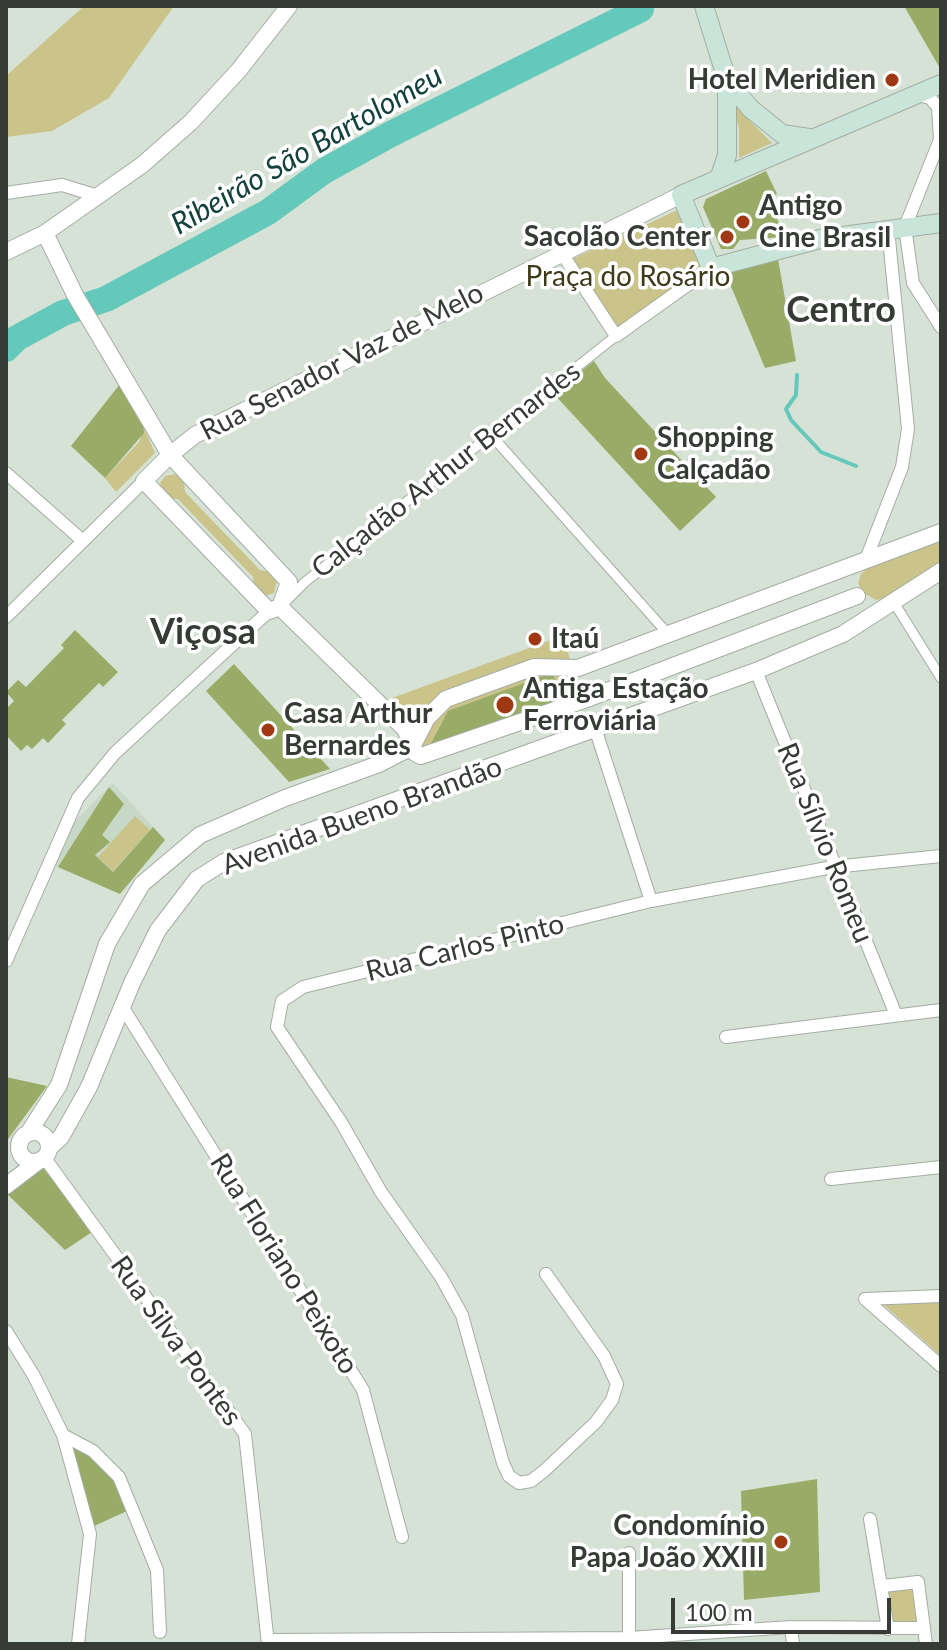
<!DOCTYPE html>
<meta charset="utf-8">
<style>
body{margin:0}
#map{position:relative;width:947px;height:1650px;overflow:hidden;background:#d7e2d6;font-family:Lato,sans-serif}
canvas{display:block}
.frame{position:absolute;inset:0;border:8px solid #363b36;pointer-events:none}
.scale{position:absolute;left:671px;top:1598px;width:220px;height:36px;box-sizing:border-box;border:4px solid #363b36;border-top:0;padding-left:10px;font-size:24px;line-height:28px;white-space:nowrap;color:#363b36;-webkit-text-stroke:6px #fff;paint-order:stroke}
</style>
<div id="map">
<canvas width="947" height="1650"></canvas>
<div class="frame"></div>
<div class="scale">100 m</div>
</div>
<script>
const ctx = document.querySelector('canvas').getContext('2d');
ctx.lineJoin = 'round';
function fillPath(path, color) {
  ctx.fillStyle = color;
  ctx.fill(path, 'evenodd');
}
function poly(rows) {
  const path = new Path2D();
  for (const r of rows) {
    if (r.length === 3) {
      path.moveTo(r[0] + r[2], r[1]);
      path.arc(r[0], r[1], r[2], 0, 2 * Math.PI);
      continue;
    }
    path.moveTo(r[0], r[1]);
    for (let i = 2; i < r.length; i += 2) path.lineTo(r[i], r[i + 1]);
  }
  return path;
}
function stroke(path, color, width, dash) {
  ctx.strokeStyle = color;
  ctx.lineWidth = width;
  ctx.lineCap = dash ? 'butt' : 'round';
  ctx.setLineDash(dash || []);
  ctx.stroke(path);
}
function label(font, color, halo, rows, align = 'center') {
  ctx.font = font + ' Lato,sans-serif';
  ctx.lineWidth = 7;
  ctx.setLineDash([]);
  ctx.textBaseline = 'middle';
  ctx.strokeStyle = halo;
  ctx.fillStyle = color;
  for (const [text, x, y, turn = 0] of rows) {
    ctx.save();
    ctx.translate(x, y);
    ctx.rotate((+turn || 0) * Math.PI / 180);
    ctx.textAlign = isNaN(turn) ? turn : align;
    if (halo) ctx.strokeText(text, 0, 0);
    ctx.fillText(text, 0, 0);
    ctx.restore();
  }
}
fillPath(poly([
 [113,783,165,840,120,894,53,865,71,825]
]), '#c8d8c6');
fillPath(poly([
 [84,6,174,6,109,98,52,131,6,137,6,76],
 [728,83,747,118,772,143,739,158,739,129],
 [686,206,710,268,617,333,566,262],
 [144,428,155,453,116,492,105,478,139,442],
 [176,474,184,482,185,492,260,570,270,572,277,580,274,593,265,596,254,588,253,577,178,499,168,499,160,483,165,476],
 [941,538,941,563,887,598,876,600,862,592,858,583,861,574,869,567],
 [562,636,584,698,422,755,414,726,403,706,392,698],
 [135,816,150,830,113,871,98,857],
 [939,1302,941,1356,884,1305],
 [916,1586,920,1623,889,1625,887,1588]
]), '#cac38a');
stroke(poly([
 [797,375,796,395,786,409,791,420,821,452,856,466]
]), '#64c8bb', 4);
stroke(poly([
 [6,349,17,338,63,313,106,299,268,212,324,171,391,134,641,9]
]), '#64c8bb', 26);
fillPath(poly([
 [904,6,941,6,941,70],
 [766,171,777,194,768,198,785,237,740,240,733,249,721,249,703,207,706,199],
 [778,259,796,361,765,368,725,272],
 [594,361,605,378,716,497,680,531,553,393],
 [120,384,143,424,144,433,105,478,71,446],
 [75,630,118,672,103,687,99,683,62,720,66,724,48,743,43,738,32,749,27,745,21,751,6,735,6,709,14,701,6,692,18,680,26,687,64,648,61,645],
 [234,664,330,769,289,782,206,691],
 [552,673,563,699,429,747,448,711],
 [109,787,124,804,102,835,110,842,95,855,113,872,153,827,165,840,120,894,58,867],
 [6,1077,47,1086,6,1142],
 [40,1164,92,1232,65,1250,6,1193],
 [68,1442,90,1453,115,1479,129,1510,92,1527],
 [817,1479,820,1592,744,1600,741,1491]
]), '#98ac67');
const pedestrian = poly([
 [491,435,668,634],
 [893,601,941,678],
 [285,602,305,582,616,336]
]);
const minor = poly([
 [918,95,930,98,938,107,940,139],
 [941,137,905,227,913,283,941,327],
 [6,193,62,185,98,196],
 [561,252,616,336,711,268],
 [6,473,83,541],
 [865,562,902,467,908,429,888,229],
 [6,617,144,481],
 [756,671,896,1015],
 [596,731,651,901],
 [6,961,78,798,115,753,269,611],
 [123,1008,363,1390,402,1537],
 [726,1037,941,1010],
 [44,1157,245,1434,268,1644],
 [831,1179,941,1167],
 [546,1274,604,1356,617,1384,612,1400,596,1422,544,1471,531,1481,519,1483,509,1476,503,1463,462,1315,441,1277,381,1192,341,1122,277,1027,282,1001,303,987,651,901,833,867,941,856],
 [941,1296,865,1299,941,1366],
 [6,1331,34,1376,63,1435,90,1534,78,1644],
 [63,1435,93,1451,119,1477,157,1570,160,1632],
 [870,1519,888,1629],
 [883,1586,918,1582,926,1644],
 [791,1627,793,1644],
 [629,1638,629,1553],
 [268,1640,629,1638,791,1627,924,1628]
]);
const tertiary = poly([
 [45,233,75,295,170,455,289,582,280,607,269,611,144,481,170,455,195,435,681,195],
 [6,252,45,233,142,165,191,122,239,70,289,6],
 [280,607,405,729,415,753,421,756,584,700,857,596],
 [412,747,427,718,446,699,534,667,578,668,941,532],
 [29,1132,59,1085,107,944,142,884,200,835,285,798,379,764,412,747],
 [34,1147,15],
 [49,1148,61,1137,89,1087,132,983,158,930,197,879,224,862,756,671,843,634,941,571],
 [6,1186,40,1160]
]);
const secondary = poly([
 [704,6,727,80,727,155,720,176],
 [727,80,750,108,782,134,809,138],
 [941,84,681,195,711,268,820,239,941,223]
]);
stroke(pedestrian, '#a3ada2', 11);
stroke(minor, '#a3ada2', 14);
stroke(tertiary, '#a3ada2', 18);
stroke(secondary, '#a3ada2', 20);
stroke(pedestrian, '#fff', 9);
stroke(minor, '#fff', 12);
stroke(tertiary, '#fff', 16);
stroke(secondary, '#c9e5da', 18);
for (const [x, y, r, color] of [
 [892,80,8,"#9f3813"],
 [743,222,8,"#9f3813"],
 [727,237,8,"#9f3813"],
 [641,454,8,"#9f3813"],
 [535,639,8,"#9f3813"],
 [505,705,10,"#9f3813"],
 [268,730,8,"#9f3813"],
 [781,1542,8,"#9f3813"]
]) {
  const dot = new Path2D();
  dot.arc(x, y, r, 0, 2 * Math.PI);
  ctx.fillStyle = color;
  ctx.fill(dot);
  stroke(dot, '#fff', 3);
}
label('bold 28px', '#363b36', '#fff', [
 ["Hotel Meridien",876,80,"right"],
 ["Antigo",759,206],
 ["Cine Brasil",759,238],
 ["Sacolão Center",711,237,"right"],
 ["Shopping",657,438],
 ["Calçadão",657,470],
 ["Itaú",551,639],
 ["Antiga Estação",523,689],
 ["Ferroviária",523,721],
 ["Casa Arthur",284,714],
 ["Bernardes",284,746],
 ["Condomínio",765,1526,"right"],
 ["Papa João XXIII",765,1558,"right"]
], 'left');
label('28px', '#3e3a19', '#fff', [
 ["Praça do Rosário",628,277]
]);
label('28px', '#363b36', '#fff', [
 ["Rua Senador Vaz de Melo",342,362,-27],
 ["Calçadão Arthur Bernardes",446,470,-38],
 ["Avenida Bueno Brandão",362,816,-20],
 ["Rua Sílvio Romeu",825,843,68],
 ["Rua Carlos Pinto",465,948,-14],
 ["Rua Floriano Peixoto",284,1264,58],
 ["Rua Silva Pontes",176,1341,54]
]);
label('italic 30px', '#13423c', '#fff', [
 ["Ribeirão São Bartolomeu",307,150,-30]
]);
label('bold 36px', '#363b36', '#fff', [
 ["Centro",841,310],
 ["Viçosa",203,632]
]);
</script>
